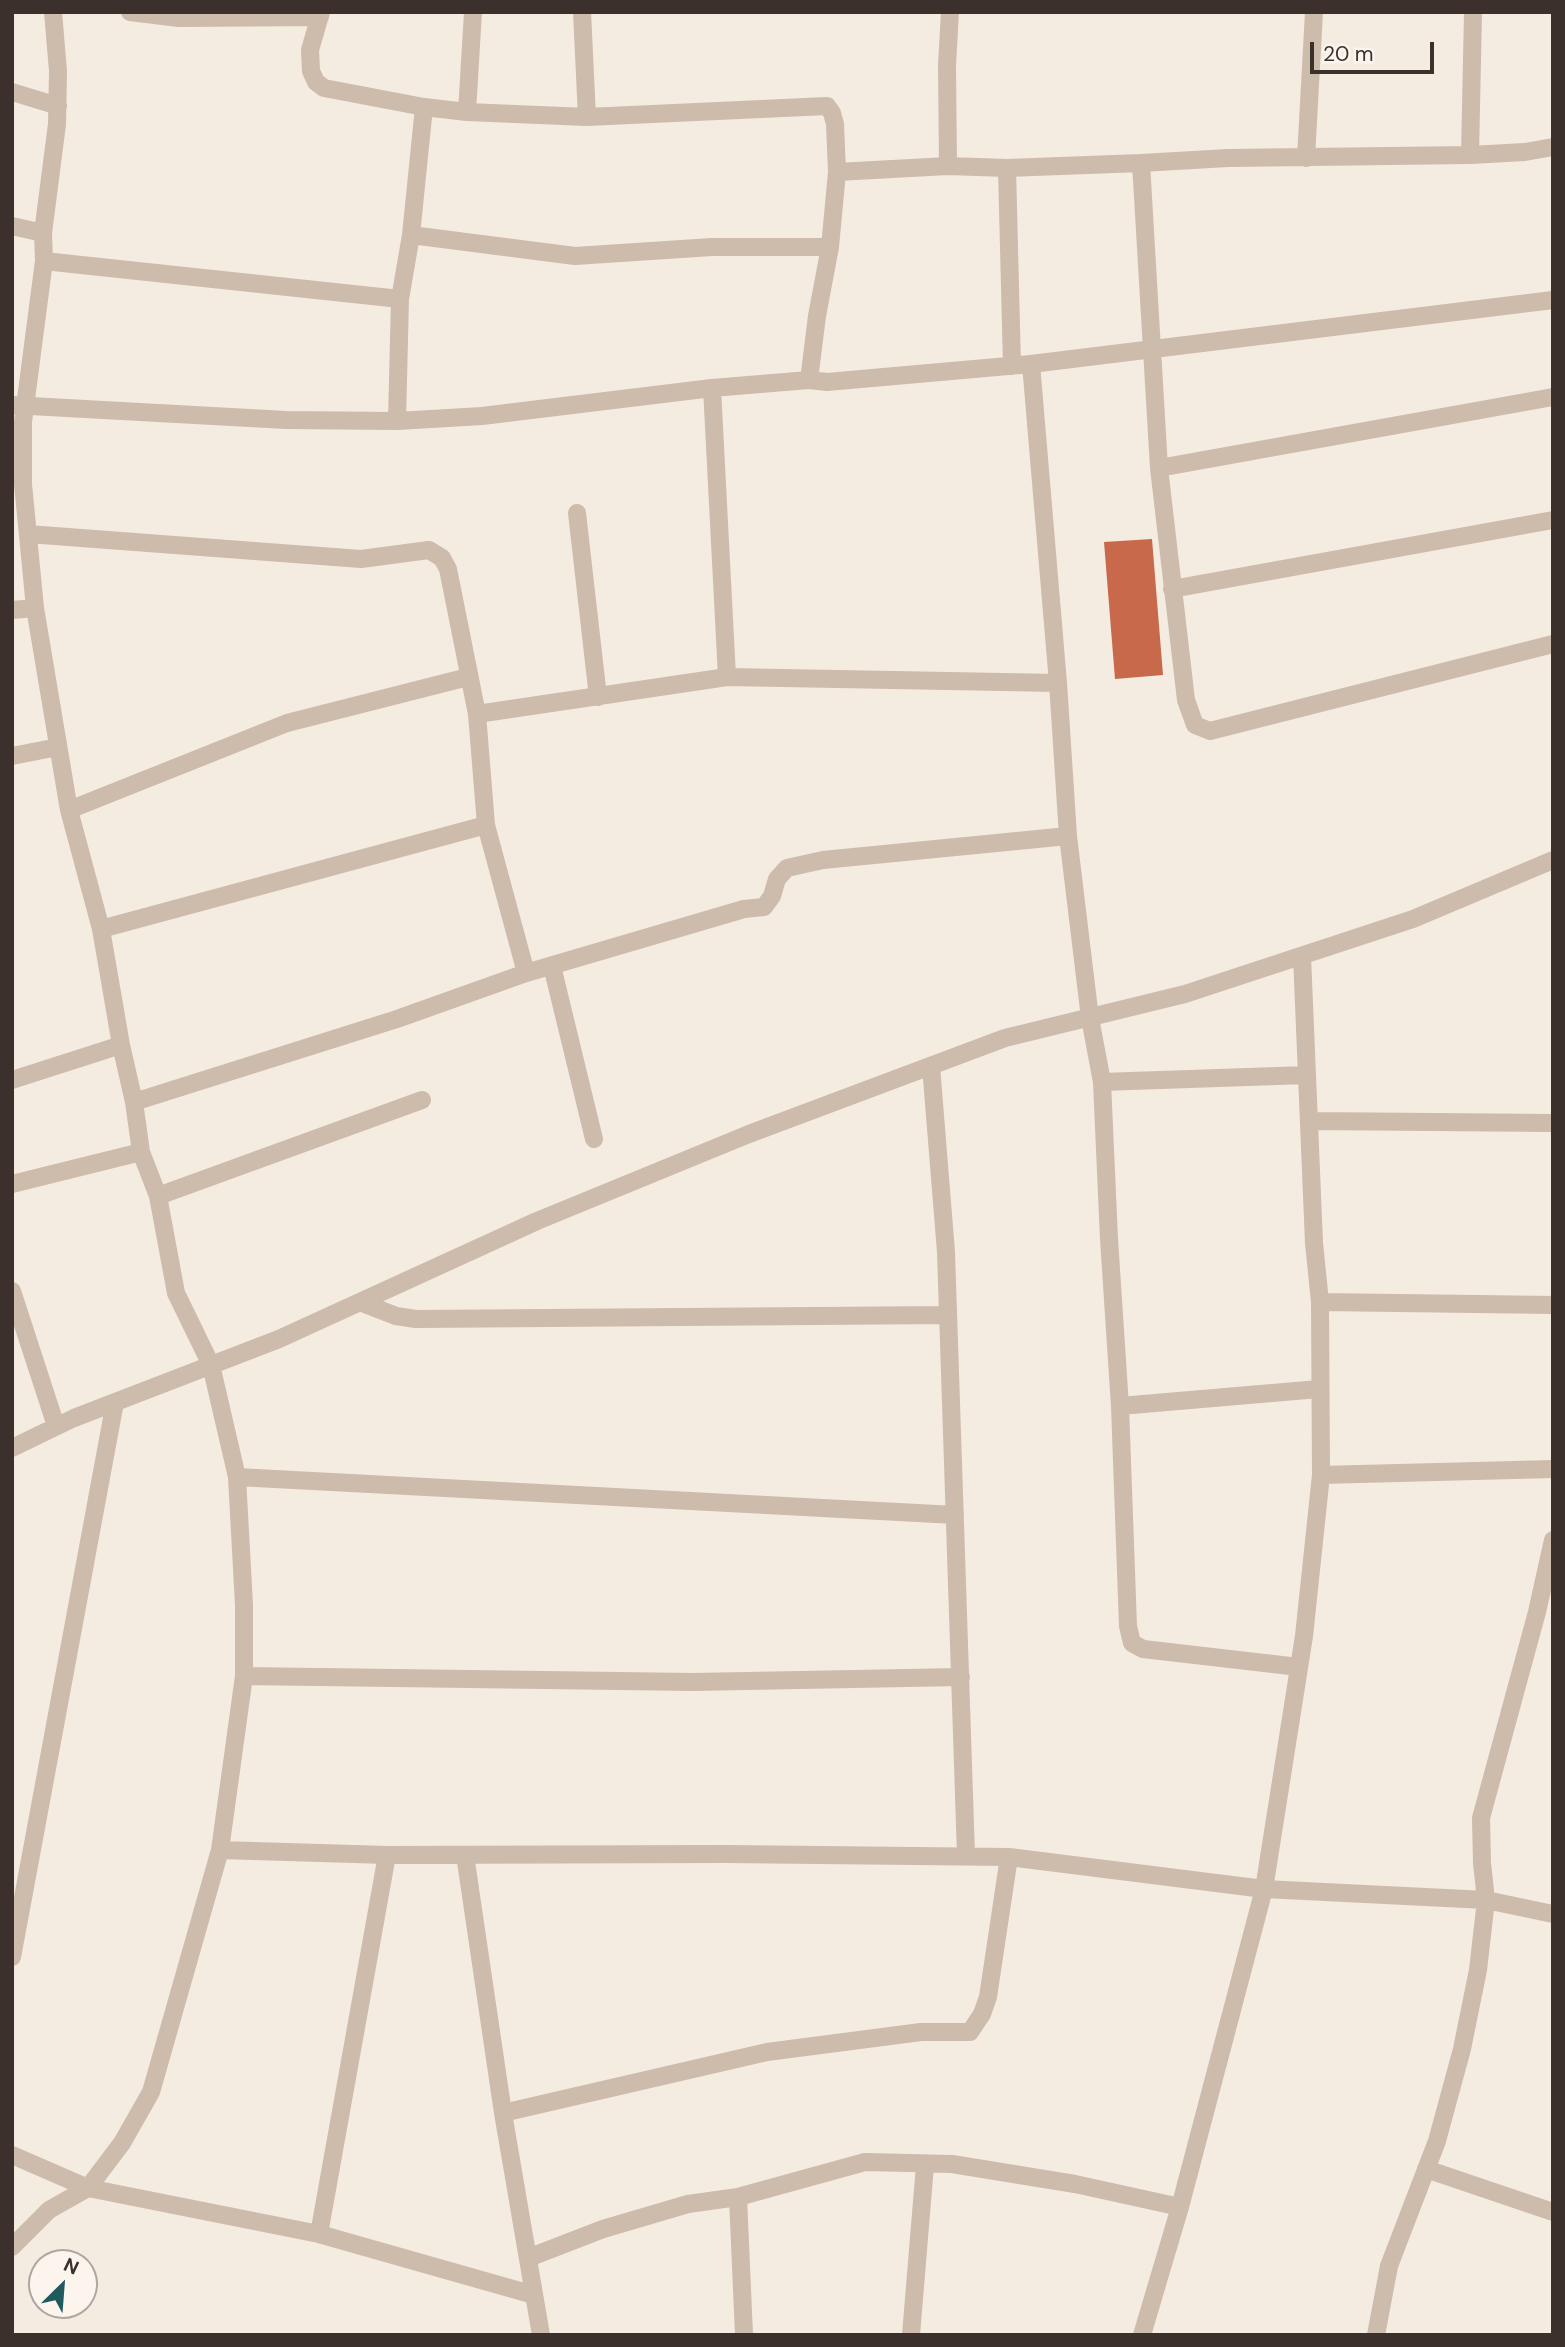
<!DOCTYPE html>
<style>
body{margin:0}
#map{position:relative;width:1565px;height:2347px;overflow:hidden;background:#f4ebe1;font-family:"DM Sans",sans-serif}
canvas{display:block}
.frame{position:absolute;inset:0;border:14px solid #3b302b;pointer-events:none}
.north{position:absolute;left:28px;top:2249px;width:70px;height:70px;box-sizing:border-box;background:#fbf5ee;border:2px solid #aea6a0;border-radius:50%;rotate:25deg;font-size:19px;font-weight:700;line-height:28px;text-align:center;color:#3b302b}
.north::after{content:'';display:block;margin:auto;width:24px;height:32px;background:#1f5a5e;clip-path:polygon(50% 0,100% 100%,50% 72%,0 100%)}
.scale{position:absolute;left:1310px;top:42px;width:124px;height:32px;box-sizing:border-box;border:4px solid #3b302b;border-top:0;padding-left:9px;font-size:21px;line-height:24px;white-space:nowrap;color:#3b302b;-webkit-text-stroke:5px #fbf5ee;paint-order:stroke}
</style>
<div id="map">
<canvas width="1565" height="2347"></canvas>
<div class="frame"></div>
<div class="north">N</div>
<div class="scale">20 m</div>
</div>
<script>
const ctx = document.querySelector('canvas').getContext('2d');
ctx.lineJoin = 'round';
function fillPath(path, color) {
  ctx.fillStyle = color;
  ctx.fill(path, 'evenodd');
}
function poly(rows) {
  const path = new Path2D();
  for (const r of rows) {
    path.moveTo(r[0], r[1]);
    for (let i = 2; i < r.length; i += 2) path.lineTo(r[i], r[i + 1]);
  }
  return path;
}
function stroke(path, color, width, dash) {
  ctx.strokeStyle = color;
  ctx.lineWidth = width;
  ctx.lineCap = dash ? 'butt' : 'round';
  ctx.setLineDash(dash || []);
  ctx.stroke(path);
}
fillPath(poly([
 [1152,539,1163,675,1115,679,1104,542]
]), '#c8694b');
stroke(poly([
 [130,12,179,18,320,17],
 [321,12,310,50,311,71,316,82,324,88,424,107,467,112,587,117,827,106,832,113,835,124,837,172,830,247,817,316,809,380],
 [582,12,587,117],
 [12,92,58,106],
 [467,112,473,12],
 [1470,155,1473,12],
 [1306,158,1314,12],
 [1141,163,1159,468,1186,700,1195,725,1210,731,1553,644],
 [948,166,947,65,950,12],
 [1007,168,1012,366],
 [837,172,948,166,1007,168,1141,163,1228,158,1470,155,1525,152,1553,147],
 [12,226,43,233],
 [411,235,575,256,712,247,830,247],
 [44,261,400,299],
 [1031,364,1058,683,1068,836,1090,1018,1102,1082,1109,1239,1120,1406,1128,1626,1132,1643,1143,1649,1299,1667],
 [712,388,727,677],
 [12,405,286,420,397,421,482,416,712,388,809,380,827,382,1031,364,1553,300],
 [397,421,400,299,411,235,424,107],
 [1159,468,1553,397],
 [577,513,598,697],
 [28,534,361,559,429,550,442,558,448,569,477,714,486,825,526,973],
 [1172,589,1553,520],
 [12,610,35,608],
 [477,714,727,677,1058,683],
 [12,756,58,747],
 [69,810,287,723,468,677],
 [101,929,486,825],
 [552,966,594,1139],
 [931,1066,946,1252,966,1855],
 [12,1080,121,1045],
 [1102,1082,1306,1075],
 [134,1102,397,1019,526,973,744,909,764,907,772,896,777,879,787,868,823,860,1068,836],
 [1310,1121,1553,1123],
 [12,1184,141,1152],
 [158,1196,422,1100],
 [12,1291,56,1426],
 [360,1302,396,1316,416,1319,947,1315],
 [1320,1302,1553,1305],
 [1120,1406,1319,1389],
 [12,1448,74,1418,279,1339,537,1221,749,1134,1005,1038,1185,994,1413,919,1553,860],
 [1321,1475,1553,1469],
 [237,1477,955,1515],
 [244,1676,693,1682,961,1677],
 [220,1850,387,1855,725,1854,1009,1857,1264,1889,1486,1900,1553,1914],
 [465,1855,503,2113,541,2335],
 [12,1957,115,1402],
 [503,2113,767,2052,921,2032,970,2032,982,2014,988,1997,1009,1857],
 [12,2155,88,2188,319,2234,534,2295],
 [1426,2169,1553,2212],
 [738,2197,744,2335],
 [319,2234,387,1855],
 [12,2247,49,2210,88,2188,122,2143,151,2092,220,1850,244,1676,244,1605,237,1477,211,1365,176,1293,158,1196,141,1152,134,1102,121,1045,101,929,69,810,35,608,23,484,23,422,44,261,43,233,57,124,58,71,53,12],
 [528,2258,603,2229,688,2204,738,2197,865,2162,952,2164,1075,2184,1180,2207],
 [911,2335,925,2165],
 [1142,2335,1180,2207,1264,1889,1304,1636,1321,1475,1320,1302,1314,1243,1302,956],
 [1376,2335,1389,2266,1437,2141,1462,2049,1478,1970,1486,1900,1482,1863,1481,1818,1537,1612,1553,1540]
]), '#cdbbac', 18);
</script>
